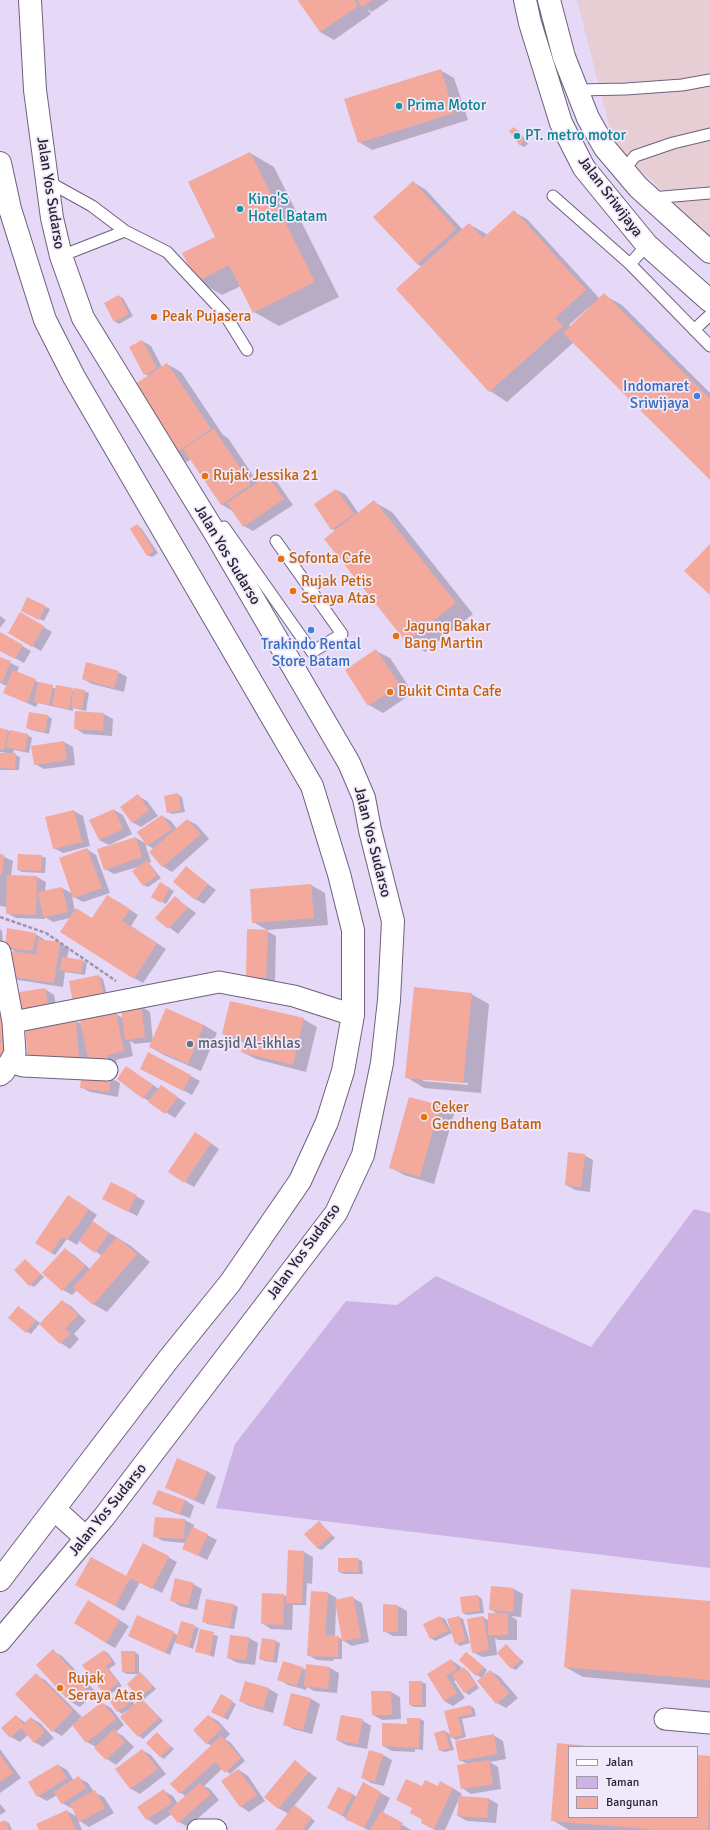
<!DOCTYPE html>
<style>
body{margin:0}
#map{position:relative;width:710px;height:1830px;overflow:hidden;background:#e6d8f7;font-family:Signika,sans-serif}
canvas{display:block}
.legend{position:absolute;left:568px;top:1746px;width:130px;height:72px;box-sizing:border-box;background:#f0e8fb;border:1px solid #a099a9;margin:0;padding:5px 7px;list-style:none;font-size:12px;color:#28232e}
.legend li{display:flex;align-items:center;gap:8px;height:20px}
.legend b{width:20px;border:1px solid #a099a9}
</style>
<div id="map">
<canvas width="710" height="1830"></canvas>
<ul class="legend">
<li><b style="height:5px;background:#fff"></b>Jalan</li>
<li><b style="height:11px;background:#cbb4e5"></b>Taman</li>
<li><b style="height:11px;background:#f3a99c"></b>Bangunan</li>
</ul>
</div>
<script>
const ctx = document.querySelector('canvas').getContext('2d');
ctx.lineJoin = 'round';
function fillPath(path, color) {
  ctx.fillStyle = color;
  ctx.fill(path, 'evenodd');
}
function poly(rows) {
  const path = new Path2D();
  for (const r of rows) {
    path.moveTo(r[0], r[1]);
    for (let i = 2; i < r.length; i += 2) path.lineTo(r[i], r[i + 1]);
  }
  return path;
}
function stroke(path, color, width, dash) {
  ctx.strokeStyle = color;
  ctx.lineWidth = width;
  ctx.lineCap = dash ? 'butt' : 'round';
  ctx.setLineDash(dash || []);
  ctx.stroke(path);
}
function label(font, color, halo, rows, align = 'center') {
  ctx.font = font + ' Signika,sans-serif';
  ctx.lineWidth = 3.5;
  ctx.setLineDash([]);
  ctx.textBaseline = 'middle';
  ctx.strokeStyle = halo;
  ctx.fillStyle = color;
  for (const [text, x, y, turn = 0] of rows) {
    ctx.save();
    ctx.translate(x, y);
    ctx.rotate((+turn || 0) * Math.PI / 180);
    ctx.textAlign = isNaN(turn) ? turn : align;
    if (halo) ctx.strokeText(text, 0, 0);
    ctx.fillText(text, 0, 0);
    ctx.restore();
  }
}
fillPath(poly([
 [577,0,710,0,710,236,614,145]
]), '#e7cdd4');
fillPath(poly([
 [694,1209,710,1213,710,1568,216,1508,235,1444,346,1301,397,1305,436,1276,591,1347]
]), '#cbb4e5');
fillPath(poly([
 [301,0,389,0,372,12,367,9,371,14,334,40,320,32],
 [440,70,454,78,468,120,372,150,359,142],
 [514,128,519,131,528,144,524,147,519,144],
 [250,153,274,167,339,297,279,326,254,312,241,286,222,295,198,281],
 [413,182,426,190,463,230,469,224,488,235,514,212,527,219,600,299,604,295,622,305,710,393,710,478,574,342,507,402,490,391,422,267,417,264],
 [588,308,589,310,571,327,569,325],
 [119,296,123,298,133,316,119,324,114,321],
 [142,341,151,346,162,367,167,364,181,372,223,435,228,438,258,483,268,477,277,482,293,505,253,531,244,526,234,512,221,504,191,459,187,462,174,454,149,376,145,374],
 [337,490,346,495,359,514,374,502,392,512,473,614,425,652,407,641,326,539,336,531,332,529],
 [137,525,141,528,158,553,152,557,147,555],
 [46,607,50,609,44,621,26,613],
 [20,613,52,632,41,651,9,633],
 [0,616,6,620,0,628],
 [1,634,31,651,24,663,0,650],
 [376,651,390,658,413,693,383,713,369,705],
 [0,658,19,667,17,672,44,685,57,689,84,691,89,693,86,711,73,708,73,711,38,703,36,707,4,693,7,686,0,683],
 [118,672,127,677,124,692,92,684,83,679],
 [104,714,113,719,112,736,84,734,75,728],
 [48,716,52,719,49,734,31,730,27,728],
 [0,729,28,735,32,738,29,753,14,750,13,754,20,757,19,770,0,770,0,754,7,753,0,752],
 [64,742,73,747,75,765,44,769,35,764],
 [177,794,182,797,185,812,172,814,168,812],
 [138,796,147,801,158,816,141,827,132,822],
 [114,810,123,815,132,834,109,845,99,840],
 [74,811,83,816,90,846,63,853,54,848],
 [162,816,171,821,177,829,188,820,197,825,209,839,172,872,162,866,154,849,147,845],
 [136,838,145,843,151,862,149,863,161,878,148,887,143,885,141,866,114,874,105,869],
 [87,849,96,855,110,893,83,902,72,896,75,911,93,919,117,901,138,915,131,926,166,949,143,983,134,978,70,918,53,922,45,917,45,919,16,918,7,913,7,907,0,906,0,855,13,861,11,876,37,877,46,882,45,891,62,888,73,894],
 [41,856,46,858,45,873,22,872,18,870],
 [187,868,216,890,204,904,195,899],
 [160,883,174,891,166,904,152,896],
 [311,885,325,893,328,925,267,930,253,922,251,890],
 [175,898,196,913,178,934,157,918],
 [0,929,2,931,6,983,0,983],
 [267,931,276,936,275,982,256,982,247,976],
 [35,934,44,939,44,941,60,943,69,949,67,958,83,961,87,963,85,975,65,972,63,987,18,980,9,975,17,953,6,946],
 [99,976,103,979,108,999,79,1005],
 [0,988,13,1020,0,1072],
 [45,989,54,995,57,1010,16,994],
 [471,994,489,1004,481,1093,424,1088,406,1077],
 [423,1079,468,1083,468,1085,423,1081],
 [141,1006,150,1012,153,1041,204,1025,217,1033,201,1071,164,1055,150,1047,153,1042,135,1044,130,1041,133,1056,116,1060,117,1065,99,1069,38,1067,76,1021,82,1024,116,1014,123,1018],
 [303,1019,317,1027,306,1072,256,1059,242,1052,244,1042,232,1039,223,1034],
 [148,1054,200,1081,192,1095,150,1073],
 [135,1073,159,1089,161,1086,186,1103,175,1118,144,1098],
 [111,1078,120,1083,118,1097,90,1092,81,1087],
 [410,1098,440,1106,454,1114,434,1184,404,1175,390,1167],
 [205,1139,219,1149,194,1187,185,1182],
 [584,1155,593,1160,590,1192,575,1190,566,1185],
 [111,1183,145,1201,137,1216,112,1203],
 [77,1201,97,1215,92,1222,131,1246,150,1262,107,1312,93,1304,77,1290,72,1295,63,1290,44,1273,65,1249,74,1255,90,1269,102,1256,80,1240,77,1245,67,1239,55,1255,51,1253],
 [25,1260,44,1277,34,1287,30,1285],
 [62,1301,71,1306,86,1321,74,1334,79,1339,70,1349,61,1343,40,1324],
 [23,1310,40,1323,31,1334,27,1332],
 [207,1471,216,1477,204,1505,166,1488],
 [185,1500,194,1506,190,1518,163,1509,154,1503],
 [185,1520,194,1525,194,1528,217,1540,207,1560,183,1548,185,1543,163,1541,154,1536],
 [319,1522,335,1538,322,1550,317,1548],
 [289,1551,304,1552,313,1557,312,1584,307,1583,306,1605,293,1605,292,1630,271,1629,262,1623,263,1594,284,1595,287,1597],
 [168,1557,177,1562,162,1593,140,1582,124,1611,86,1590,126,1577],
 [339,1559,358,1559,362,1561,363,1574,344,1574,339,1572],
 [193,1584,202,1589,197,1610,180,1606,171,1600],
 [492,1588,514,1589,523,1594,521,1617,511,1616,517,1620,517,1640,498,1640,495,1638,497,1655,482,1657,473,1652,468,1620,483,1617,489,1621,498,1614,491,1610],
 [328,1593,337,1598,336,1600,353,1598,362,1603,369,1642,352,1646,342,1640,342,1659,334,1659,333,1661,317,1660,308,1655],
 [336,1606,343,1639,335,1637],
 [478,1596,482,1599,484,1613,467,1615,463,1613],
 [207,1600,234,1605,238,1607,234,1629,207,1624,203,1621],
 [710,1602,710,1688,583,1677,565,1667],
 [384,1605,398,1606,407,1611,407,1636,393,1636,384,1631],
 [98,1607,129,1626,115,1648,106,1643],
 [138,1617,178,1635,182,1622,199,1628,193,1649,175,1642,170,1655,133,1638],
 [440,1617,445,1619,452,1633,435,1641,431,1638],
 [459,1617,463,1619,470,1643,460,1646,456,1643],
 [200,1631,218,1636,214,1657,196,1651],
 [249,1638,258,1643,255,1665,238,1663,228,1658],
 [275,1641,280,1643,277,1663,265,1661,260,1659],
 [506,1646,524,1662,516,1670,511,1668],
 [53,1651,62,1656,96,1692,80,1707,71,1702,37,1665],
 [104,1651,108,1653,116,1664,109,1669,122,1686,109,1695,104,1693],
 [135,1652,139,1655,139,1673,144,1676,156,1689,143,1700,163,1721,143,1739,139,1736,126,1711,122,1714,118,1711,123,1692,128,1695,135,1705,142,1698,140,1697,139,1674,127,1674,123,1672],
 [471,1656,487,1670,483,1677,490,1671,499,1676,518,1698,506,1708,497,1703,482,1678,477,1675],
 [451,1660,460,1666,462,1669,468,1671,479,1688,469,1695,465,1692,456,1680,454,1681,465,1698,453,1706,444,1701,428,1675],
 [302,1668,306,1670,330,1668,339,1673,337,1693,314,1691,307,1687,306,1690,288,1685,279,1679],
 [36,1675,45,1680,82,1717,78,1720,79,1721,102,1703,111,1708,124,1725,116,1732,123,1736,134,1747,116,1765,107,1759,96,1747,87,1742,73,1725,62,1736,53,1731],
 [246,1682,269,1689,278,1694,273,1713,249,1706,240,1701],
 [422,1682,426,1684,426,1707,414,1707,410,1705],
 [391,1692,400,1697,401,1719,382,1720,373,1715],
 [291,1694,311,1699,320,1704,312,1734,293,1729,284,1724],
 [221,1696,236,1704,228,1720,213,1712],
 [470,1706,474,1708,476,1716,462,1719,466,1737,456,1740,450,1737,454,1750,444,1752,439,1750,445,1731,451,1735,446,1712],
 [16,1716,26,1723,31,1718,40,1723,54,1738,43,1747,34,1742,28,1735,20,1742,11,1737],
 [209,1716,218,1721,230,1734,225,1739,231,1743,245,1761,230,1774,223,1768,204,1786,210,1789,219,1800,188,1827,179,1822,172,1814,156,1825,147,1819,164,1791,173,1796,178,1804,186,1797,171,1784,212,1746,206,1743],
 [420,1719,424,1721,423,1750,415,1749,415,1752,392,1751,383,1746],
 [362,1720,371,1726,367,1749,346,1745,337,1740],
 [157,1734,174,1749,164,1759,160,1756],
 [493,1735,503,1741,506,1759,490,1762,498,1767,501,1789,471,1794,462,1788,467,1764,460,1760],
 [558,1744,589,1747,569,1747,569,1817,697,1817,697,1756,710,1757,710,1830,569,1830,552,1820],
 [0,1749,21,1778,0,1793],
 [142,1750,151,1755,166,1774,140,1794,131,1789,116,1769],
 [383,1755,392,1760,384,1786,371,1783,362,1777],
 [295,1762,317,1778,294,1806,315,1821,308,1830,276,1830,289,1814,278,1808],
 [58,1765,67,1770,74,1781,79,1778,88,1783,94,1792,104,1797,114,1813,89,1827,78,1820,82,1830,40,1830,67,1811,78,1817,72,1807,71,1808,62,1803,57,1795,47,1801,38,1796],
 [239,1770,248,1776,265,1801,249,1812,240,1806],
 [363,1784,390,1798,383,1813,411,1830,368,1830,337,1813,352,1794,357,1797],
 [423,1787,453,1788,462,1794,460,1797,489,1799,498,1804,496,1823,467,1821,458,1816,459,1799,445,1830,435,1830,431,1828,422,1823,423,1820,411,1813],
 [0,1804,6,1811,0,1815],
 [5,1821,9,1823,12,1830,0,1830,0,1823]
]), '#0003');
fillPath(poly([
 [299,0,354,0,358,6,320,32,298,1],
 [357,0,372,0,362,7],
 [441,69,454,113,358,143,344,99],
 [514,127,524,141,519,145,509,131],
 [250,152,315,282,253,313,229,265,197,282,182,253,215,237,188,182],
 [413,181,456,229,417,264,373,217],
 [514,210,586,290,555,318,563,326,489,392,396,289,469,223,483,238],
 [604,293,710,399,710,480,563,333],
 [119,295,129,314,114,322,104,303],
 [142,340,157,368,144,375,129,347],
 [167,363,211,429,173,455,129,388],
 [214,429,251,484,221,505,183,449],
 [268,476,284,499,243,527,227,503],
 [336,489,354,514,331,530,314,504],
 [374,500,456,603,406,642,324,539],
 [137,524,154,551,147,556,130,529],
 [710,544,710,595,684,571],
 [27,597,46,606,39,620,21,611],
 [20,612,44,626,32,647,8,633],
 [0,632,23,645,15,659,0,651],
 [376,649,400,685,368,706,345,670],
 [0,657,11,661,2,683,0,682],
 [86,662,119,671,114,688,82,679],
 [13,670,36,679,27,703,3,693],
 [38,682,53,685,49,705,34,702],
 [56,685,73,688,69,709,52,706],
 [74,688,85,690,82,709,71,707],
 [75,711,104,713,103,731,74,729],
 [29,712,48,715,45,732,26,728],
 [0,728,8,730,4,750,0,749],
 [10,730,28,734,25,751,6,747],
 [64,741,67,760,34,765,31,746],
 [0,753,16,753,15,769,0,768],
 [178,793,181,810,167,813,164,796],
 [138,794,149,810,132,823,120,807],
 [114,809,123,829,99,840,89,820],
 [74,810,82,842,53,849,45,817],
 [162,815,172,829,147,846,137,832],
 [187,819,201,834,162,867,149,852],
 [136,837,142,857,104,870,97,849],
 [87,848,102,888,73,898,59,858],
 [0,854,4,855,2,875,0,875],
 [18,854,42,855,41,871,17,870],
 [147,860,157,875,143,886,132,871],
 [186,866,208,884,195,900,173,882],
 [7,875,37,876,36,915,6,914],
 [160,882,170,888,161,903,151,897],
 [311,884,314,918,252,923,250,889],
 [62,887,68,912,43,917,38,892],
 [107,895,130,909,122,921,157,943,134,979,60,932,76,908,92,918],
 [175,896,188,908,168,929,155,918],
 [7,928,36,933,33,951,5,947],
 [247,929,268,930,266,978,246,977],
 [38,939,60,942,54,983,8,976,12,951,36,955],
 [62,957,83,960,81,973,60,970],
 [99,975,104,997,73,1003,69,981],
 [414,987,472,993,463,1083,405,1078],
 [45,988,48,1005,17,1011,14,993],
 [230,1001,304,1018,293,1065,241,1052,244,1040,222,1034],
 [141,1005,145,1037,125,1040,121,1007],
 [166,1008,204,1025,188,1064,149,1047],
 [116,1013,124,1051,107,1055,108,1060,89,1064,80,1020],
 [0,1014,4,1014,9,1039,0,1040],
 [76,1020,79,1057,28,1062,25,1025],
 [3,1041,6,1065,0,1066,0,1042],
 [148,1052,191,1075,183,1091,140,1069],
 [126,1066,153,1085,143,1099,117,1079],
 [82,1072,111,1077,109,1092,80,1088],
 [161,1085,178,1097,165,1114,148,1102],
 [409,1097,440,1105,420,1177,389,1168],
 [195,1132,211,1143,184,1183,168,1172],
 [568,1152,585,1154,581,1187,565,1185],
 [111,1182,137,1195,128,1212,102,1199],
 [68,1195,89,1209,67,1240,62,1237,51,1253,35,1243],
 [93,1221,109,1233,95,1253,79,1241],
 [117,1237,137,1254,93,1305,73,1288],
 [65,1248,85,1266,62,1291,42,1273],
 [25,1259,41,1274,29,1286,14,1270],
 [62,1300,78,1315,65,1329,71,1333,60,1344,39,1324],
 [18,1306,36,1320,26,1333,8,1318],
 [177,1458,207,1471,195,1500,165,1488],
 [158,1490,185,1500,180,1514,152,1504],
 [155,1517,185,1519,184,1539,153,1537],
 [319,1521,332,1535,317,1548,304,1534],
 [192,1527,208,1534,198,1556,182,1549],
 [143,1543,169,1556,152,1589,126,1576],
 [288,1550,304,1551,302,1603,286,1603],
 [91,1557,130,1578,115,1606,75,1585],
 [338,1558,358,1558,359,1572,338,1572],
 [175,1578,194,1583,188,1605,170,1601],
 [491,1586,514,1588,513,1612,489,1610],
 [571,1589,710,1601,710,1680,564,1667],
 [311,1591,328,1592,325,1635,339,1636,338,1657,307,1656],
 [262,1593,284,1594,283,1625,261,1624],
 [478,1595,480,1611,462,1613,460,1597],
 [353,1596,361,1638,342,1641,335,1600],
 [206,1599,234,1604,230,1627,202,1622],
 [88,1600,120,1620,106,1643,74,1623],
 [383,1604,398,1605,398,1632,383,1632],
 [488,1613,508,1613,508,1635,488,1635],
 [137,1615,175,1632,165,1653,128,1636],
 [440,1616,448,1631,430,1639,423,1624],
 [459,1616,466,1641,455,1644,447,1619],
 [483,1616,489,1650,472,1653,467,1619],
 [181,1621,195,1625,189,1647,175,1643],
 [200,1629,214,1632,210,1655,195,1652],
 [230,1635,249,1637,246,1660,227,1658],
 [262,1638,276,1640,273,1661,259,1659],
 [506,1644,521,1660,511,1669,497,1653],
 [53,1649,88,1687,70,1702,36,1665],
 [104,1650,112,1661,106,1666,118,1683,104,1694,82,1665],
 [121,1651,135,1651,135,1672,122,1672],
 [466,1652,484,1667,476,1676,459,1660],
 [451,1659,457,1669,446,1676,457,1693,444,1701,427,1674],
 [283,1661,303,1667,297,1686,277,1680],
 [306,1664,330,1667,328,1689,304,1686],
 [464,1667,476,1685,464,1693,452,1675],
 [490,1670,509,1693,496,1704,477,1681],
 [140,1672,153,1686,139,1698,127,1684],
 [36,1673,73,1711,52,1732,15,1694],
 [245,1681,269,1688,263,1709,239,1701],
 [409,1681,422,1681,422,1705,409,1705],
 [123,1691,131,1702,117,1712,109,1700],
 [371,1691,391,1691,392,1715,372,1715],
 [291,1693,311,1698,303,1730,283,1725],
 [221,1694,233,1701,223,1718,211,1712],
 [141,1698,159,1718,138,1737,120,1717],
 [102,1702,116,1719,86,1743,72,1725],
 [470,1705,472,1714,458,1717,463,1735,451,1738,444,1711],
 [16,1715,23,1724,31,1717,45,1732,34,1743,21,1728,10,1738,1,1728],
 [208,1715,222,1728,206,1744,193,1730],
 [341,1715,363,1719,358,1744,336,1740],
 [407,1718,420,1718,419,1748,382,1746,382,1723,407,1724],
 [114,1729,125,1742,106,1760,94,1748],
 [445,1730,450,1748,439,1751,434,1733],
 [157,1732,171,1747,160,1757,146,1743],
 [494,1734,497,1754,459,1761,455,1741],
 [221,1736,241,1758,225,1773,215,1762,180,1794,170,1784],
 [557,1743,588,1746,569,1747,569,1817,697,1817,697,1755,710,1756,708,1830,660,1830,551,1821],
 [142,1749,158,1769,130,1789,115,1769],
 [369,1750,383,1754,375,1782,361,1778],
 [0,1755,13,1773,0,1782],
 [295,1760,309,1772,278,1809,264,1797],
 [489,1760,493,1784,461,1789,457,1765],
 [58,1764,67,1778,37,1797,28,1782],
 [238,1769,257,1795,240,1807,221,1781],
 [79,1776,86,1788,61,1804,54,1792],
 [406,1779,422,1786,425,1780,438,1786,440,1781,453,1788,434,1829,421,1823,422,1819,410,1813,412,1808,396,1800],
 [363,1782,381,1792,364,1828,345,1819],
 [200,1783,211,1794,178,1823,168,1811],
 [338,1787,353,1794,342,1815,327,1808],
 [164,1789,172,1803,146,1820,137,1807],
 [95,1790,105,1808,79,1822,70,1804],
 [459,1796,489,1798,487,1818,457,1816],
 [294,1805,312,1818,302,1830,275,1830],
 [67,1810,76,1830,39,1830,36,1824],
 [381,1811,403,1823,399,1830,370,1830],
 [5,1820,9,1830,0,1830,0,1822]
]), '#f3a99c');
const lane = poly([
 [577,90,626,89,682,85,710,80],
 [624,170,635,156,673,143,710,134],
 [47,181,92,206,125,231,167,252,224,313,247,350],
 [553,196,630,264],
 [651,198,710,193],
 [647,245,630,264,710,346],
 [61,256,125,231],
 [694,330,710,315],
 [215,533,224,527,312,652,342,634,276,541]
]);
const street = poly([
 [0,952,13,1022,15,1053,4,1072,0,1075],
 [13,1022,219,982,294,996,353,1015],
 [10,1062,23,1066,107,1070],
 [665,1719,710,1723],
 [198,1830,216,1830]
]);
const secondary = poly([
 [525,0,530,23,561,123,584,168,647,245,710,301],
 [549,0,564,57,588,118,605,148,638,187,710,252]
]);
const primary = poly([
 [0,163,10,209,45,320,74,377,312,786,339,874,353,930,353,1015,343,1071,327,1122,300,1181,230,1283,167,1361,0,1580],
 [54,1509,86,1538],
 [0,1641,104,1517,336,1213,363,1155,382,1063,389,1000,393,921,370,830,364,798,349,763,215,533,83,318,61,256,52,218,35,90,30,0]
]);
stroke(lane, '#6e617d', 13);
stroke(street, '#6e617d', 23);
stroke(secondary, '#6e617d', 24);
stroke(primary, '#6e617d', 24);
stroke(poly([
 [0,917,46,933,116,981]
]), '#9f94ac', 2.5, [4, 2]);
stroke(lane, '#fff', 11);
stroke(street, '#fff', 21);
stroke(secondary, '#fff', 22);
stroke(primary, '#fff', 22);
for (const [x, y, r, color] of [
 [399,106,4,"#0f9aa8"],
 [517,136,4,"#0f9aa8"],
 [240,209,4,"#0f9aa8"],
 [154,317,4,"#e8710a"],
 [697,396,4,"#3f7fe0"],
 [205,476,4,"#e8710a"],
 [281,559,4,"#e8710a"],
 [293,591,4,"#e8710a"],
 [311,630,4,"#3f7fe0"],
 [396,636,4,"#e8710a"],
 [390,692,4,"#e8710a"],
 [190,1044,4,"#6b7280"],
 [424,1117,4,"#e8710a"],
 [60,1688,4,"#e8710a"]
]) {
  const dot = new Path2D();
  dot.arc(x, y, r, 0, 2 * Math.PI);
  ctx.fillStyle = color;
  ctx.fill(dot);
  stroke(dot, '#f0e8fb', 1.5);
}
label('15px', '#0d838f', '#f0e8fb', [
 ["Prima Motor",407,106],
 ["PT. metro motor",525,136],
 ["King'S",248,200],
 ["Hotel Batam",248,217]
], 'left');
label('15px', '#28232e', '#f0e8fb', [
 ["Jalan Yos Sudarso",50,193,81],
 ["Jalan Sriwijaya",610,197,53],
 ["Jalan Yos Sudarso",227,555,59],
 ["Jalan Yos Sudarso",372,842,76],
 ["Jalan Yos Sudarso",304,1252,-54],
 ["Jalan Yos Sudarso",108,1510,-51]
]);
label('15px', '#c56008', '#f0e8fb', [
 ["Peak Pujasera",162,317],
 ["Rujak Jessika 21",213,476],
 ["Sofonta Cafe",289,559],
 ["Rujak Petis",301,582],
 ["Seraya Atas",301,599],
 ["Jagung Bakar",404,627],
 ["Bang Martin",404,644],
 ["Bukit Cinta Cafe",398,692],
 ["Ceker",432,1108],
 ["Gendheng Batam",432,1125],
 ["Rujak",68,1679],
 ["Seraya Atas",68,1696]
], 'left');
label('15px', '#366cbe', '#f0e8fb', [
 ["Indomaret",689,387],
 ["Sriwijaya",689,404],
 ["Trakindo Rental",311,645,"center"],
 ["Store Batam",311,662,"center"]
], 'right');
label('15px', '#5b616d', '#f0e8fb', [
 ["masjid Al-ikhlas",198,1044]
], 'left');
</script>
